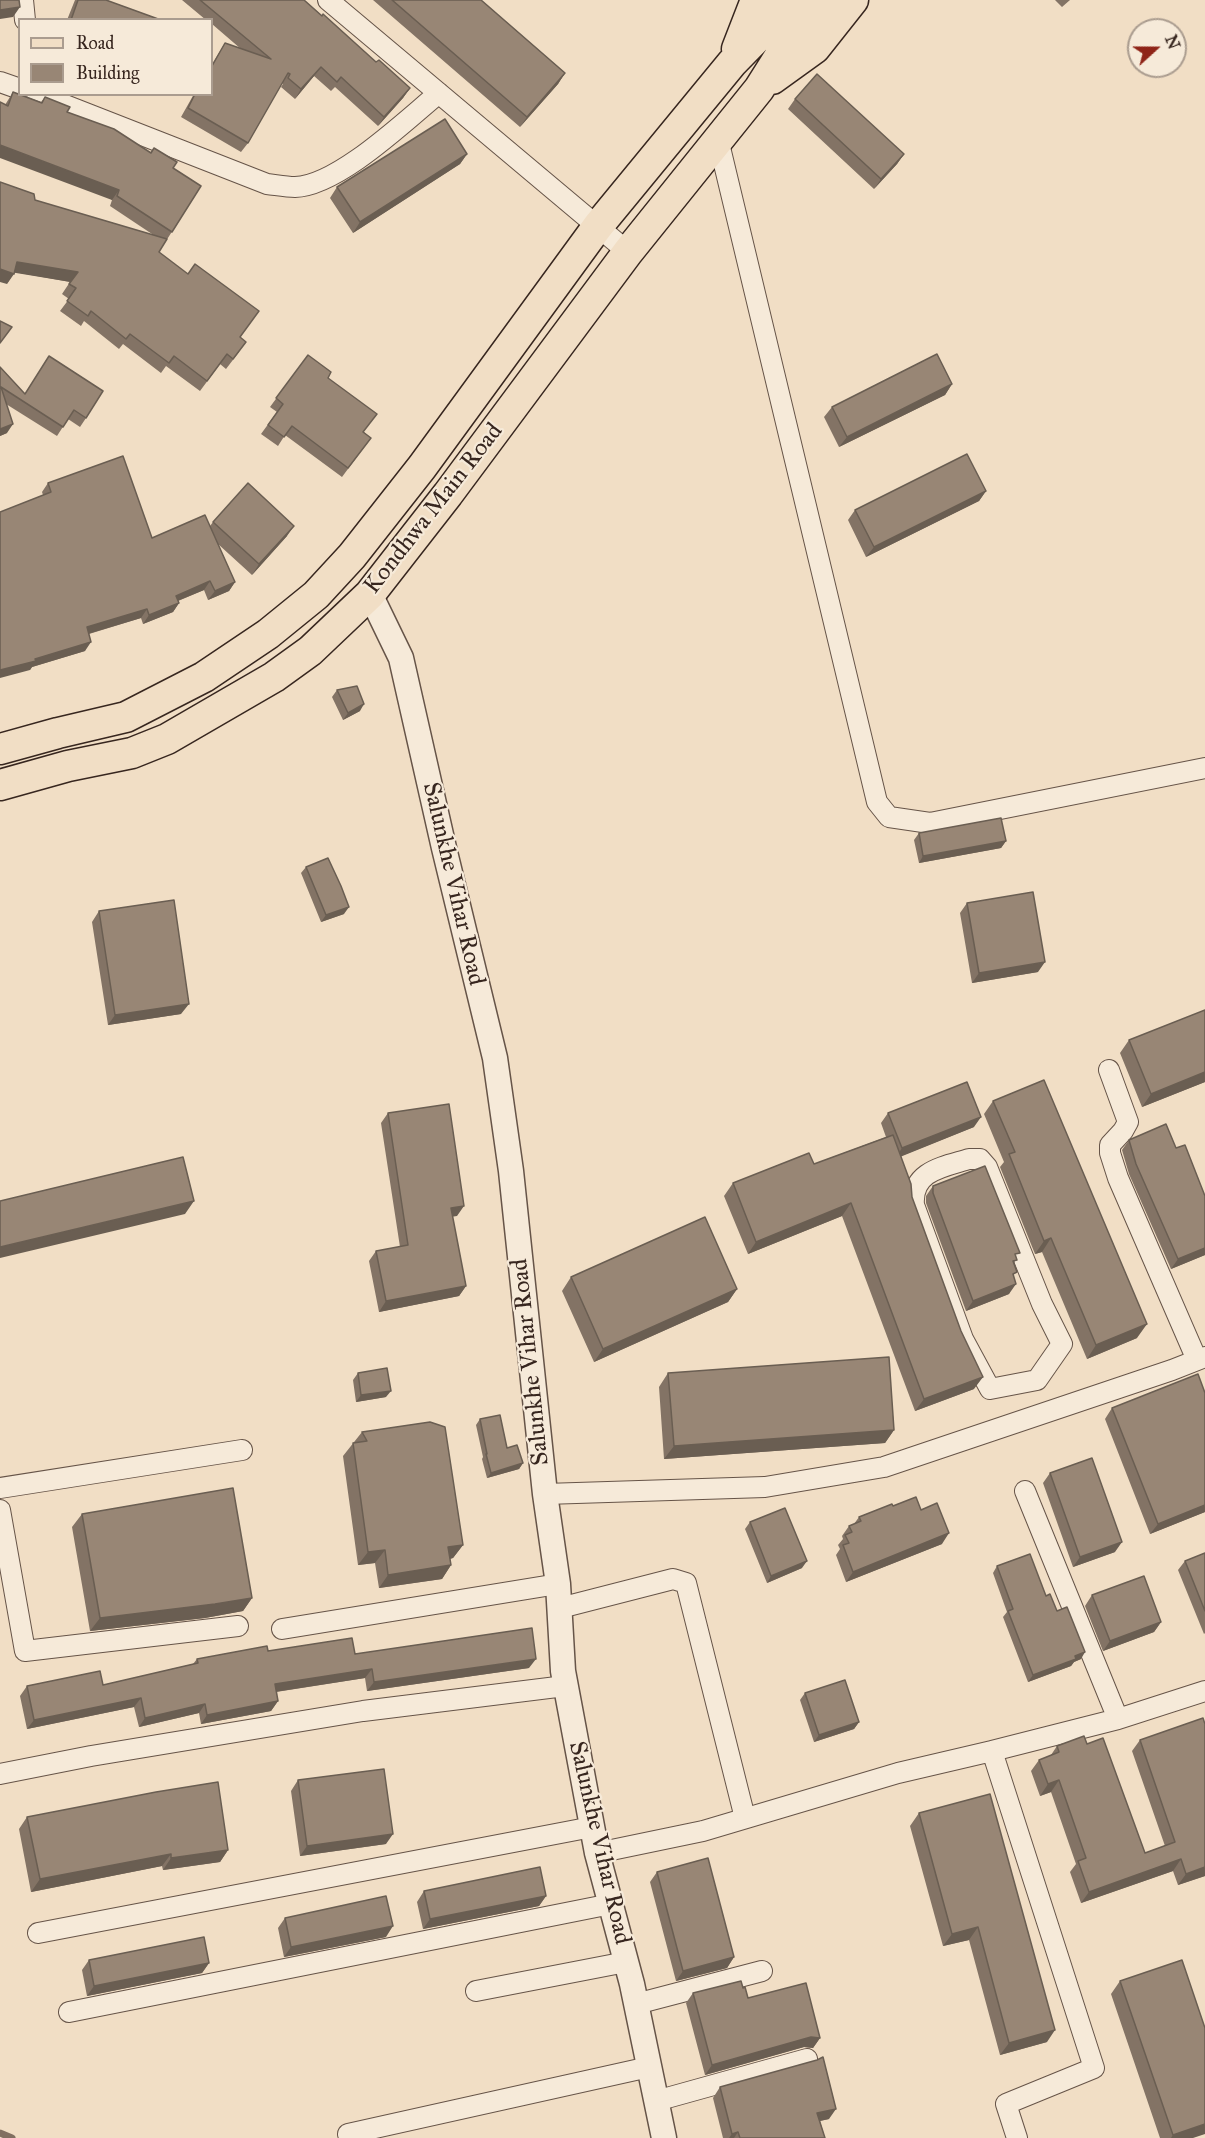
<!DOCTYPE html>
<style>
body{margin:0}
#map{position:relative;width:1205px;height:2138px;overflow:hidden;background:#f1dec5;font-family:"IM FELL Great Primer",serif}
canvas{display:block}
.legend{position:absolute;left:18px;top:18px;width:195px;height:78px;box-sizing:border-box;background:#f6ead9;border:2px solid #aa9c8f;margin:0;padding:8px 10px;list-style:none;font-size:18px;color:#37261f}
.legend li{display:flex;align-items:center;gap:12px;height:30px}
.legend b{width:30px;border:2px solid #aa9c8f}
.north{position:absolute;left:1127px;top:18px;width:60px;height:60px;box-sizing:border-box;background:#f6ead9;border:2px solid #aa9c8f;border-radius:50%;rotate:69deg;font-size:16px;font-weight:700;line-height:24px;text-align:center;color:#37261f}
.north::after{content:'';display:block;margin:auto;width:21px;height:27px;background:#8f2418;clip-path:polygon(50% 0,100% 100%,50% 72%,0 100%)}
</style>
<div id="map">
<canvas width="1205" height="2138"></canvas>
<ul class="legend">
<li><b style="height:8px;background:#f1dec5"></b>Road</li>
<li><b style="height:16px;background:#988675"></b>Building</li>
</ul>
<div class="north">N</div>
</div>
<script>
const ctx = document.querySelector('canvas').getContext('2d');
ctx.lineJoin = 'round';
function stroke(path, color, width, dash) {
  ctx.strokeStyle = color;
  ctx.lineWidth = width;
  ctx.lineCap = dash ? 'butt' : 'round';
  ctx.setLineDash(dash || []);
  ctx.stroke(path);
}
function paint(path, color) {
  ctx.fillStyle = color;
  ctx.fill(path, 'evenodd');
}
function label(font, color, halo, rows, align = 'center') {
  ctx.font = font + ' "IM FELL Great Primer",serif';
  ctx.lineWidth = 4.5;
  ctx.setLineDash([]);
  ctx.textBaseline = 'middle';
  ctx.strokeStyle = halo;
  ctx.fillStyle = color;
  for (const [text, x, y, turn = 0] of rows) {
    ctx.save();
    ctx.translate(x, y);
    ctx.rotate((+turn || 0) * Math.PI / 180);
    ctx.textAlign = isNaN(turn) ? turn : align;
    if (halo) ctx.strokeText(text, 0, 0);
    ctx.fillText(text, 0, 0);
    ctx.restore();
  }
}
stroke(new Path2D(`
 M0,2133L12,2138`), '#816f61', 7);
const minor = new Path2D(`
 M23,0L25,20
 M328,0L628,252
 M0,82L20,89
 M37,94L267,184C276,185 286,187 295,187C338,186 406,120 439,93
 M718,139L877,802L889,817L930,823L1205,768
 M1109,1070L1128,1122L1123,1131L1110,1145V1153L1118,1178L1197,1360
 M969,1159H980L987,1167L1042,1304L1062,1344L1037,1380L990,1389L963,1339L914,1205C911,1171 943,1167 969,1159Z
 M0,1488L242,1450
 M545,1494L765,1487L884,1467L1172,1370L1205,1357
 M0,1510L25,1651L238,1626
 M560,1608L673,1579L686,1583L745,1818
 M282,1629L558,1584
 M1118,1719L1205,1691
 M992,1751L1118,1719L1025,1491
 M0,1774L91,1756L363,1711L565,1686
 M597,1853L703,1831L898,1773L992,1751L1094,2068L1006,2104L1017,2138
 M38,1933L592,1827
 M476,1991L626,1962
 M636,2004L762,1971
 M69,2012L611,1904
 M656,2101L807,2059
 M348,2134L649,2067`);
const tertiary = new Path2D(`
 M370,594L401,658L444,848L495,1058L511,1171L545,1494L558,1584L563,1671L597,1853L632,1984L664,2138`);
const primary = new Path2D(`
 M737,49L756,0
 M772,79L815,48L853,0
 M0,749L58,733L126,717L204,677L268,634L316,595L352,556L422,467L598,226L732,63L776,18L789,0
 M0,785L68,766L132,753L167,739L274,677L310,651L370,594L448,494L628,252L759,89L795,32L820,0`);
stroke(minor, '#665448', 22);
stroke(tertiary, '#665448', 27);
stroke(primary, '#37261f', 33);
stroke(minor, '#f6ead9', 20);
stroke(tertiary, '#f6ead9', 24);
stroke(primary, '#f1dec5', 30);
paint(new Path2D(`
 M75,0H106L161,20H67Z
 M182,0H304L376,62L410,88L403,98L378,126L335,87L331,91L314,76L295,99L281,87L283,84L282,83L248,143L241,152L181,117L194,94H212V64L225,43L241,49L212,24V20H206Z
 M373,0H481L565,73L558,84L520,127Z
 M1055,0H1070L1062,7Z
 M13,92L41,102L45,97L67,112L150,153L154,148L173,168L201,186L159,252L240,337L239,352L226,369L220,364L200,391L166,366L161,373L123,344L119,349L84,321L81,326L60,311L69,299L62,294L70,282L14,272L7,284L35,200L155,236L110,206L112,200L5,105Z
 M795,99L904,154L897,164L874,189L788,109Z
 M467,154L460,164L353,233L330,198L337,187Z
 M308,355L328,378L364,432L371,438L342,477L285,435L278,446L261,434L277,412L270,407Z
 M49,356L86,418L80,427L68,419L57,436L6,404L7,433L0,436V367L25,394Z
 M952,384L945,395L839,447L824,417L832,407Z
 M48,483L152,538L210,526L213,522L287,536L252,575L218,544L235,582L229,591L208,600L204,590L178,601L179,603L173,612L143,624L141,618L89,634L85,651L32,667L30,670L43,495L42,492Z
 M986,491L979,501L866,557L848,520L855,510Z
 M337,690L360,711L343,720L332,697Z
 M919,833L1006,841L1001,848L919,863L914,840Z
 M306,867L344,914L321,922L301,873Z
 M967,903L1038,972L972,983L960,913Z
 M99,911L181,1014L108,1025L92,922Z
 M1205,1010V1082L1142,1107L1120,1053L1129,1040Z
 M993,1101L1137,1338L1087,1359L1042,1252L1035,1254L1000,1167L1004,1162L984,1114Z
 M388,1113L457,1216H452L466,1286L459,1296L379,1312L369,1261L376,1251L400,1247L381,1123Z
 M888,1113L974,1127L901,1156L912,1197L974,1389L915,1411L842,1216L748,1254L724,1196L733,1183L814,1164L886,1137L881,1123Z
 M1129,1140L1205,1255L1171,1269L1129,1174L1122,1150Z
 M933,1186L1016,1257L1014,1264V1277L1009,1294L966,1311L926,1203V1196Z
 M571,1277L737,1289L728,1302L594,1362L562,1291Z
 M358,1373L386,1397L356,1402L353,1380Z
 M668,1373L894,1430L885,1443L664,1459L659,1387Z
 M1112,1408L1205,1512L1150,1534L1105,1419Z
 M480,1419L523,1463L519,1469L487,1478L482,1459L483,1457L476,1425Z
 M362,1432L463,1545L453,1558L450,1559L451,1565L442,1579L379,1588L375,1563L358,1565L343,1456Z
 M1050,1473L1115,1552L1073,1567L1043,1483Z
 M893,1506L921,1510L942,1544L846,1582L836,1555L840,1549L838,1545L843,1539L842,1536L849,1526L854,1524L859,1517Z
 M82,1514L252,1598L243,1611L205,1618L90,1631L72,1527Z
 M750,1522L802,1568L767,1583L745,1529Z
 M1205,1553V1633L1204,1634L1178,1570L1185,1561Z
 M997,1566L1046,1596L1057,1611L1081,1659L1074,1662L1071,1666L1028,1682L1003,1617L1007,1612L993,1573Z
 M1092,1595L1161,1622L1154,1632L1103,1651L1085,1606Z
 M268,1651L355,1654L529,1668L367,1691L365,1678L276,1692L278,1701L271,1711L201,1724L199,1713L139,1727L134,1707L27,1729L20,1696L27,1686L103,1685L193,1664L197,1659Z
 M805,1693L859,1722L854,1729L814,1742L800,1700Z
 M1140,1740L1205,1876L1178,1885L1173,1871L1081,1903L1070,1872L1076,1864L1051,1792L1040,1796L1031,1771L1039,1760L1051,1755L1057,1746L1087,1744L1145,1853L1165,1846L1132,1751Z
 M298,1780L386,1844L300,1856L291,1791Z
 M919,1813L1047,2042L1000,2055L969,1940L943,1946L910,1826Z
 M27,1817L228,1850L220,1862L163,1870L162,1866L31,1892L19,1829Z
 M657,1872L734,1957L727,1968L676,1981L650,1882Z
 M424,1891L546,1896L539,1906L423,1929L417,1902Z
 M285,1918L386,1937L284,1957L278,1928Z
 M89,1960L209,1963L202,1973L87,1996L82,1970Z
 M1120,1981L1193,2138H1160L1111,1994Z
 M743,1988L748,1998L820,2038L813,2048L804,2047L705,2075L686,2003L693,1993Z
 M720,2087L829,2119L820,2121L825,2138H723L713,2098Z`), '#837365');
paint(new Path2D(`
 M20,7L13,17L0,19V10Z
 M321,67L314,76L295,99L301,89Z
 M565,73L558,84L520,127L527,117Z
 M410,88L403,98L378,126L384,117Z
 M0,145L119,190L112,200L0,158Z
 M467,154L460,164L353,233L360,222Z
 M904,154L897,164L874,189L881,179Z
 M17,262L78,272L71,282L10,272Z
 M0,269L14,274L7,284L0,282Z
 M952,384L945,395L839,447L847,437Z
 M13,424L7,433L0,436V429Z
 M986,491L979,501L866,557L874,547Z
 M294,526L287,536L252,575L259,564Z
 M210,581L204,590L170,604L176,596Z
 M235,582L229,591L208,600L215,591Z
 M179,603L173,612L143,624L149,615Z
 M147,609L141,618L81,636L87,627Z
 M91,642L85,651L32,667L30,670L0,678V670Z
 M364,704L360,711L343,720L348,713Z
 M1006,841L1001,848L919,863L923,856Z
 M349,907L344,914L321,922L326,915Z
 M1045,962L1038,972L972,983L979,973Z
 M189,1004L181,1014L108,1025L115,1015Z
 M1205,1072V1082L1142,1107L1151,1094Z
 M981,1117L974,1127L895,1159L902,1148Z
 M194,1201L185,1214L0,1258V1247Z
 M851,1203L842,1216L748,1254L756,1242Z
 M464,1206L457,1216L444,1218L451,1208Z
 M1051,1238L1042,1252L1035,1254L1044,1241Z
 M1205,1248V1255L1171,1269L1178,1259Z
 M1016,1284L1009,1294L966,1311L973,1301Z
 M466,1286L459,1296L379,1312L386,1301Z
 M737,1289L728,1302L594,1362L603,1349Z
 M1147,1324L1137,1338L1087,1359L1096,1345Z
 M983,1377L974,1389L915,1411L924,1399Z
 M391,1391L386,1397L356,1402L361,1395Z
 M894,1430L885,1443L664,1459L674,1446Z
 M523,1463L519,1469L487,1478L491,1473Z
 M1205,1505V1512L1150,1534L1158,1524Z
 M949,1533L942,1544L846,1582L853,1572Z
 M1122,1542L1115,1552L1073,1567L1080,1557Z
 M463,1545L453,1558L439,1561L448,1547Z
 M385,1550L375,1563L358,1565L368,1552Z
 M807,1561L802,1568L767,1583L771,1576Z
 M451,1565L442,1579L379,1588L388,1575Z
 M252,1598L243,1611L205,1618L90,1631L100,1618Z
 M1161,1622L1154,1632L1103,1651L1110,1641Z
 M1085,1652L1081,1659L1074,1662L1071,1666L1028,1682L1033,1675Z
 M536,1659L529,1668L367,1691L374,1682Z
 M372,1669L365,1678L268,1693L275,1684Z
 M141,1698L134,1707L27,1729L34,1720Z
 M278,1701L271,1711L201,1724L207,1715Z
 M205,1704L199,1713L139,1727L145,1718Z
 M859,1722L854,1729L814,1742L819,1735Z
 M1059,1780L1051,1792L1040,1796L1048,1784Z
 M393,1834L386,1844L300,1856L307,1846Z
 M228,1850L220,1862L163,1870L171,1858Z
 M171,1854L162,1866L31,1892L40,1879Z
 M1181,1859L1173,1871L1081,1903L1089,1892Z
 M1205,1867V1876L1178,1885L1186,1874Z
 M546,1896L539,1906L423,1929L430,1919Z
 M393,1926L386,1937L284,1957L291,1947Z
 M978,1927L969,1940L943,1946L952,1934Z
 M734,1957L727,1968L676,1981L683,1971Z
 M209,1963L202,1973L87,1996L94,1986Z
 M1055,2030L1047,2042L1000,2055L1009,2043Z
 M811,2037L820,2038L813,2048L804,2047L705,2075L712,2065Z
 M836,2109L829,2119L810,2123L817,2113Z
 M1205,2124V2134L1193,2138H1171L1173,2135Z
 M738,2132L734,2138H729L732,2134Z`), '#6a5e52');
const building = new Path2D(`
 M0,0H19L20,7L0,10Z
 M78,0H106L161,20H71Z
 M200,0H304L322,16L323,14L376,62L379,60L410,88L384,117L341,77L337,82L321,67L301,89L288,78L290,74L288,73L248,143L188,108L195,94H212V66L225,43L271,59Z
 M392,0H481L565,73L527,117Z
 M817,74L904,154L881,179L795,99Z
 M13,92L42,103L45,97L70,107L67,112L114,129L151,153L154,148L177,162L173,168L201,186L172,232L117,196L119,190L0,145V102L8,106Z
 M445,119L467,154L360,222L337,187Z
 M0,182L34,194L35,200L167,239L159,252L188,274L195,264L259,311L240,337L246,342L233,359L227,354L207,381L174,356L169,363L130,334L126,339L91,311L88,316L67,301L76,288L69,284L78,272L17,262L14,274L0,269Z
 M0,321L12,327L0,343Z
 M937,354L952,384L847,437L832,407Z
 M308,355L331,372L328,378L377,414L363,432L371,438L348,468L292,426L284,437L268,425L283,404L276,398Z
 M49,356L103,391L86,418L74,410L63,427L1,387L13,424L0,429V367L25,394Z
 M967,454L986,491L874,547L855,510Z
 M123,456L152,538L205,515L235,582L215,591L210,581L176,596L179,603L149,615L147,609L87,627L91,642L35,659L36,661L0,670V512L51,492L48,483Z
 M248,483L294,526L259,564L213,522Z
 M357,686L364,704L348,713L337,690Z
 M1001,818L1006,841L923,856L919,833Z
 M328,858L341,886L349,907L326,915L306,867Z
 M1033,892L1045,962L979,973L967,903Z
 M174,900L189,1004L115,1015L99,911Z
 M1205,1010V1072L1151,1094L1129,1040Z
 M1044,1080L1147,1324L1096,1345L1051,1238L1044,1241L1009,1154L1015,1152L993,1101Z
 M967,1082L981,1117L902,1148L888,1113Z
 M449,1104L464,1206L451,1208L466,1286L386,1301L376,1251L408,1245L388,1113Z
 M1166,1124L1176,1148L1185,1145L1205,1196V1248L1178,1259L1136,1164L1129,1140Z
 M893,1135L911,1184L912,1197L961,1331L983,1377L924,1399L851,1203L756,1242L733,1183L809,1153L814,1164Z
 M183,1157L194,1201L0,1247V1201Z
 M985,1166L1020,1253L1015,1254L1017,1260L1013,1261L1017,1272L1013,1274L1016,1284L973,1301L933,1193V1186Z
 M705,1217L737,1289L603,1349L571,1277Z
 M889,1357L894,1430L674,1446L668,1373Z
 M387,1368L391,1391L361,1395L358,1373Z
 M1198,1374L1205,1393V1505L1158,1524L1112,1408Z
 M500,1415L507,1448L517,1445L523,1463L491,1473L486,1454H487L480,1419Z
 M430,1422L445,1427L463,1545L448,1547L451,1565L388,1575L385,1550L368,1552L353,1443L367,1441L362,1432Z
 M1092,1458L1122,1542L1080,1557L1050,1473Z
 M233,1488L252,1598L215,1604L100,1618L82,1514Z
 M916,1497L921,1510L937,1503L949,1533L853,1572L843,1545L849,1543L845,1535L852,1532L849,1526L861,1521L859,1517L892,1504L893,1506Z
 M785,1508L807,1561L771,1576L750,1522Z
 M1205,1553V1611L1185,1561Z
 M1030,1554L1046,1596L1050,1594L1057,1611L1067,1607L1085,1652L1075,1656L1076,1659L1033,1675L1008,1611L1013,1609L997,1566Z
 M1144,1576L1161,1622L1110,1641L1092,1595Z
 M532,1628L536,1659L374,1682L372,1669L275,1684L278,1701L207,1715L205,1704L145,1718L141,1698L34,1720L27,1686L100,1671L103,1685L198,1663L197,1659L267,1646L268,1651L352,1638L355,1654Z
 M845,1680L859,1722L819,1735L805,1693Z
 M1203,1718L1205,1724V1867L1186,1874L1181,1859L1089,1892L1078,1861L1086,1858L1059,1780L1048,1784L1039,1760L1059,1752L1057,1746L1084,1736L1087,1744L1103,1738L1145,1853L1175,1842L1140,1740Z
 M384,1769L393,1834L307,1846L298,1780Z
 M218,1782L228,1850L171,1858V1854L40,1879L27,1817L156,1792Z
 M990,1794L1055,2030L1009,2043L978,1927L952,1934L919,1813Z
 M708,1858L734,1957L683,1971L657,1872Z
 M540,1867L546,1896L430,1919L424,1891Z
 M386,1896L393,1926L291,1947L285,1918Z
 M204,1937L209,1963L94,1986L89,1960Z
 M1182,1960L1205,2028V2124L1173,2135L1120,1981Z
 M741,1981L743,1988L745,1987L748,1998L806,1983L820,2038L811,2037L712,2065L693,1993Z
 M823,2057L836,2109L817,2113L825,2138H740L738,2132L732,2134L720,2087L817,2060Z`);
paint(building, '#988675');
stroke(building, '#6a5e52', 1.5);
label('24px', '#37261f', '#f6ead9', [
 ["Kondhwa Main Road",434,509,-52],
 ["Salunkhe Vihar Road",453,884,77],
 ["Salunkhe Vihar Road",531,1362,-96],
 ["Salunkhe Vihar Road",599,1843,77]
]);
</script>
